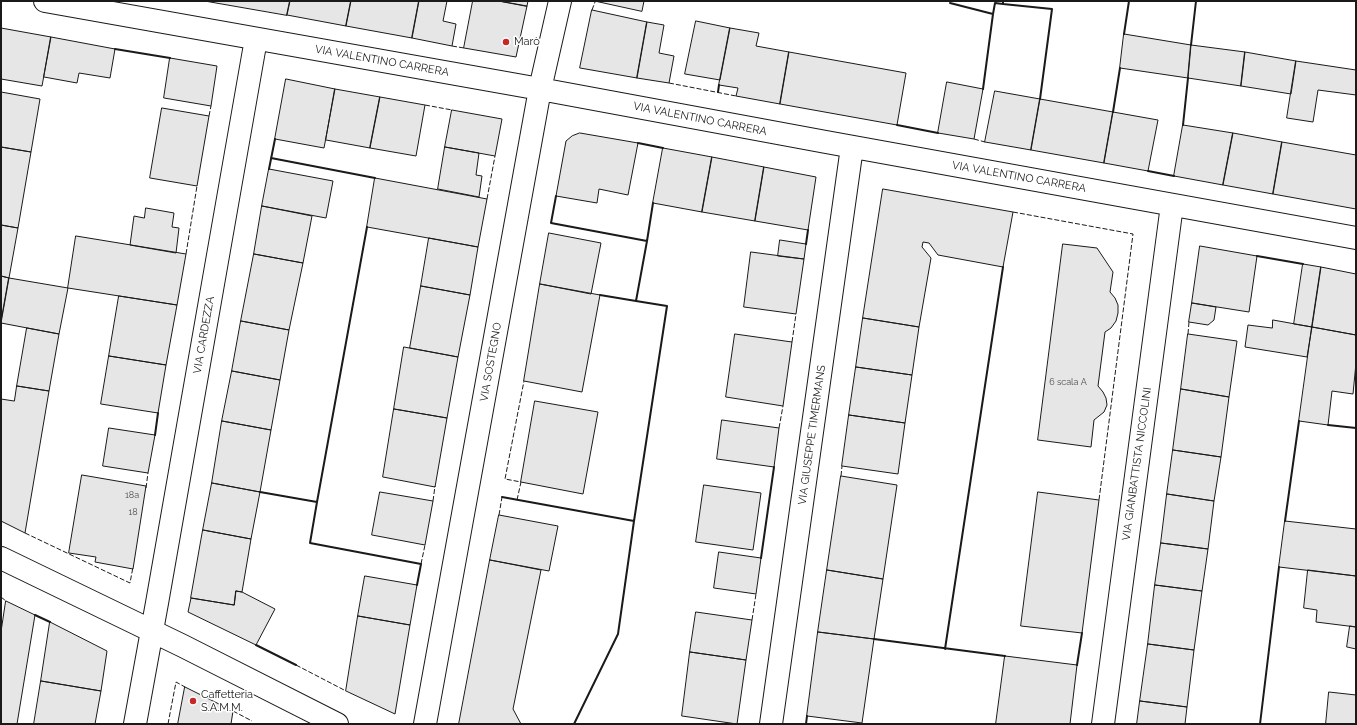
<!DOCTYPE html>
<meta charset="utf-8">
<style>
body{margin:0}
#map{position:relative;width:1357px;height:725px;overflow:hidden;background:#fff;font-family:Raleway,sans-serif}
canvas{display:block}
.frame{position:absolute;inset:0;border:2px solid #1a1a1a;pointer-events:none}
</style>
<div id="map">
<canvas width="1357" height="725"></canvas>
<div class="frame"></div>
</div>
<script>
const ctx = document.querySelector('canvas').getContext('2d');
ctx.lineJoin = 'round';
function paint(path, color) {
  ctx.fillStyle = color;
  ctx.fill(path, 'evenodd');
}
function stroke(path, color, width, dash) {
  ctx.strokeStyle = color;
  ctx.lineWidth = width;
  ctx.lineCap = dash ? 'butt' : 'round';
  ctx.setLineDash(dash || []);
  ctx.stroke(path);
}
function label(font, color, halo, rows, align = 'center') {
  ctx.font = font + ' Raleway,sans-serif';
  ctx.lineWidth = 3;
  ctx.setLineDash([]);
  ctx.textBaseline = 'middle';
  ctx.strokeStyle = halo;
  ctx.fillStyle = color;
  for (const [text, x, y, turn = 0] of rows) {
    ctx.save();
    ctx.translate(x, y);
    ctx.rotate((+turn || 0) * Math.PI / 180);
    ctx.textAlign = isNaN(turn) ? turn : align;
    if (halo) ctx.strokeText(text, 0, 0);
    ctx.fillText(text, 0, 0);
    ctx.restore();
  }
}
const building = new Path2D(`
 M205,1H290L287,15Z
 M290,1H351L346,26L287,15Z
 M351,1H419L412,38L346,26Z
 M419,1H447L443,21L456,24L452,46L412,38Z
 M473,1H499L527,6L516,57L464,48Z
 M499,1H528L527,6Z
 M595,1H644L642,11Z
 M592,10L647,22L637,78L580,68Z
 M696,21L730,28L720,80L685,74Z
 M647,22L664,25L659,53L674,56L669,83L637,78Z
 M1,28L51,37L42,86L1,79Z
 M730,28L759,33L756,46L789,52L780,104L736,96L738,88L719,85Z
 M1124,34L1191,45L1188,78L1120,68Z
 M51,37L115,49L110,78L79,73L77,83L44,77Z
 M1191,45L1245,52L1241,86L1188,78Z
 M789,52L906,73L897,125L780,104Z
 M1245,52L1296,61L1291,94L1241,86Z
 M170,58L217,66L211,106L164,98Z
 M1296,61L1356,70V95L1318,90L1313,122L1287,118Z
 M286,79L335,89L324,148L275,139Z
 M947,82L983,89L974,139L938,133Z
 M335,89L380,97L370,148L326,140Z
 M995,91L1040,99L1031,150L985,142Z
 M1,92L40,99L31,152L1,147Z
 M380,97L425,105L416,156L370,148Z
 M1040,99L1113,112L1104,163L1031,150Z
 M162,108L209,116L197,186L150,178Z
 M452,110L502,119L495,156L445,147Z
 M1113,112L1158,120L1148,171L1104,163Z
 M1183,125L1233,133L1223,185L1174,176Z
 M580,133L638,143L628,195L599,189L597,203L556,196L566,141L572,136Z
 M1233,133L1282,142L1273,194L1223,185Z
 M1282,142L1356,155V209L1273,194Z
 M1,147L31,152L18,228L1,225Z
 M445,147L479,153L476,175L482,176L479,197L438,189Z
 M663,148L712,157L702,212L653,203Z
 M712,157L764,167L755,221L702,212Z
 M764,167L816,177L808,230L755,221Z
 M269,169L333,181L326,218L262,206Z
 M375,178L487,199L478,247L367,227Z
 M883,189L1013,212L1003,267L938,255L929,243L923,242L922,247L931,258L919,327L863,318Z
 M262,206L312,216L303,263L254,254Z
 M146,208L174,213L172,227L179,228L176,253L130,245L134,216L144,218Z
 M1,225L18,228L9,278L1,276Z
 M549,233L601,243L591,294L540,284Z
 M76,236L186,254L177,305L68,288Z
 M429,238L478,247L470,295L421,286Z
 M780,240L806,244L804,259L778,256Z
 M1063,244L1097,248L1113,272L1110,292L1115,298L1118,305V313L1116,321L1111,328L1105,332L1098,386L1103,392L1106,398L1107,405L1104,412L1094,420L1091,447L1038,440Z
 M1200,246L1257,256L1249,312L1192,303Z
 M751,252L804,259L796,314L744,307Z
 M254,254L303,263L289,330L241,321Z
 M1303,264L1321,267L1312,327L1294,324Z
 M1321,267L1356,274V335L1312,327Z
 M1,276L9,278L1,323Z
 M9,278L68,288L59,334L1,323Z
 M540,284L600,295L582,392L524,381Z
 M421,286L470,295L458,357L410,348Z
 M119,296L177,305L166,365L109,356Z
 M1192,303L1216,307L1214,320L1208,325L1189,322Z
 M863,318L919,327L912,375L856,367Z
 M1273,320L1312,327L1307,357L1245,347L1248,325L1272,328Z
 M241,321L289,330L280,380L232,371Z
 M1312,327L1356,335V363L1353,394L1332,391L1328,425L1299,421Z
 M27,328L59,334L49,391L17,386Z
 M735,334L792,342L783,406L726,397Z
 M1188,334L1237,341L1229,397L1181,389Z
 M404,347L458,357L447,418L394,409Z
 M109,356L166,365L158,413L101,404Z
 M856,367L912,375L905,423L849,415Z
 M232,371L280,380L271,430L222,421Z
 M17,386L49,391L25,533L1,521V399L14,401Z
 M1181,389L1229,397L1221,457L1173,450Z
 M535,401L598,412L583,494L521,482Z
 M394,409L447,418L435,487L383,477Z
 M849,415L905,423L898,474L842,466Z
 M722,420L779,428L774,467L717,459Z
 M222,421L271,430L260,492L212,483Z
 M109,428L155,435L148,473L103,466Z
 M1173,450L1221,457L1214,501L1167,494Z
 M82,475L146,486L133,569L95,562L96,557L69,553Z
 M841,476L897,485L883,579L827,570Z
 M212,483L260,492L251,539L203,530Z
 M704,485L761,493L753,550L696,542Z
 M380,492L433,501L425,545L372,535Z
 M1038,492L1099,500L1082,633L1021,626Z
 M1167,494L1214,501L1208,549L1161,543Z
 M499,515L558,526L549,571L490,560Z
 M1285,521L1356,529V576L1279,567Z
 M203,530L251,539L242,592L236,591L234,605L191,598Z
 M1161,543L1208,549L1202,591L1155,585Z
 M719,552L761,558L756,594L714,588Z
 M490,560L541,570L513,709L521,724H459Z
 M827,570L883,579L874,639L818,632Z
 M1308,570L1356,576V627L1316,622L1317,610L1304,608Z
 M365,576L417,585L410,625L358,616Z
 M1155,585L1202,591L1194,650L1148,644Z
 M236,591L242,592L275,609L256,645L188,612L191,598L234,605Z
 M6,601L35,615L17,724H1V632Z
 M696,612L752,620L746,660L690,652Z
 M358,616L410,625L395,714L346,691Z
 M50,622L107,651L101,691L41,681Z
 M1350,626L1356,627V649L1347,647Z
 M818,632L874,639L862,723L807,716Z
 M1148,644L1194,650L1187,707L1140,701Z
 M690,652L746,660L737,724L682,716Z
 M1005,656L1077,665L1070,724H996Z
 M41,681L101,691L95,724H34Z
 M185,687L233,711L231,724H178Z
 M1329,692L1356,695V724H1326Z
 M1140,701L1187,707L1185,724H1137Z`);
paint(building, '#e6e6e6');
stroke(building, '#1a1a1a', 1);
const minor = new Path2D(`
 M45,1L540,89L826,142L1356,238
 M1,558L183,646L337,724
 M135,724L157,603L256,39
 M425,724L540,89L560,1
 M771,724L852,147
 M1103,724L1172,205`);
stroke(minor, '#1a1a1a', 24);
stroke(minor, '#fff', 22);
stroke(new Path2D(`
 M592,10L595,2
 M452,46L464,48
 M669,83L736,96
 M425,105L452,110
 M209,116L211,106
 M974,139L985,142
 M487,199L495,156
 M1013,212L1133,234L1099,500
 M186,254L197,186
 M1188,334L1189,322
 M792,342L796,314
 M779,428L783,406
 M841,476L842,466
 M146,488L148,473
 M517,500L521,482L505,479L524,381
 M433,501L435,486
 M499,515L502,497
 M25,533L130,583L133,567
 M421,564L425,545
 M1,597L6,601
 M752,620L756,594
 M296,665L346,691
 M233,711L252,721
 M168,724L176,682L185,687`), '#1a1a1a', 1, [5, 2]);
stroke(new Path2D(`
 M950,3L993,14L995,3L1003,4V1
 M1003,4L1052,9L1040,99
 M1124,34L1129,1
 M1191,45L1196,1
 M115,49L170,58
 M983,89L993,14
 M718,92L719,85
 M1113,112L1120,68
 M897,125L938,133
 M1183,125L1188,78
 M638,143L663,148
 M271,158L375,178
 M269,169L275,139
 M1148,171L1174,176
 M556,196L551,223L647,241L653,203
 M806,244L808,230
 M1257,256L1303,264
 M600,295L636,301L647,241
 M1328,425L1356,428
 M155,435L158,413
 M260,492L317,502L310,543L421,564L417,585
 M502,497L634,521
 M317,502L367,227
 M1285,521L1299,421
 M761,558L774,467
 M35,615L50,622
 M874,639L1005,656
 M256,645L296,665
 M945,649L1003,267
 M1077,665L1082,633
 M574,724L618,634L634,521L667,306L636,301
 M806,724L807,716
 M1260,724L1279,567`), '#1a1a1a', 2);
for (const [x, y, r, color] of [
 [506,42,4,"#c62828"],
 [193,701,4,"#c62828"]
]) {
  const dot = new Path2D();
  dot.arc(x, y, r, 0, 2 * Math.PI);
  ctx.fillStyle = color;
  ctx.fill(dot);
  stroke(dot, '#fff', 1.5);
}
label('9px', '#4d4d4d', null, [
 ["6 scala A",1068,382],
 ["18a",132,495],
 ["18",133,512]
]);
label('11px', '#1a1a1a', '#fff', [
 ["Marò",514,42],
 ["Caffetteria",201,695],
 ["S.A.M.M.",201,708]
], 'left');
label('11px', '#1a1a1a', '#fff', [
 ["VIA VALENTINO CARRERA",382,61,10],
 ["VIA VALENTINO CARRERA",700,119,11],
 ["VIA VALENTINO CARRERA",1019,177,10],
 ["VIA CARDEZZA",204,335,-80],
 ["VIA SOSTEGNO",491,362,-80],
 ["VIA GIUSEPPE TIMERMANS",812,435,-82],
 ["VIA GIANBATTISTA NICCOLINI",1137,464,-82]
]);
</script>
